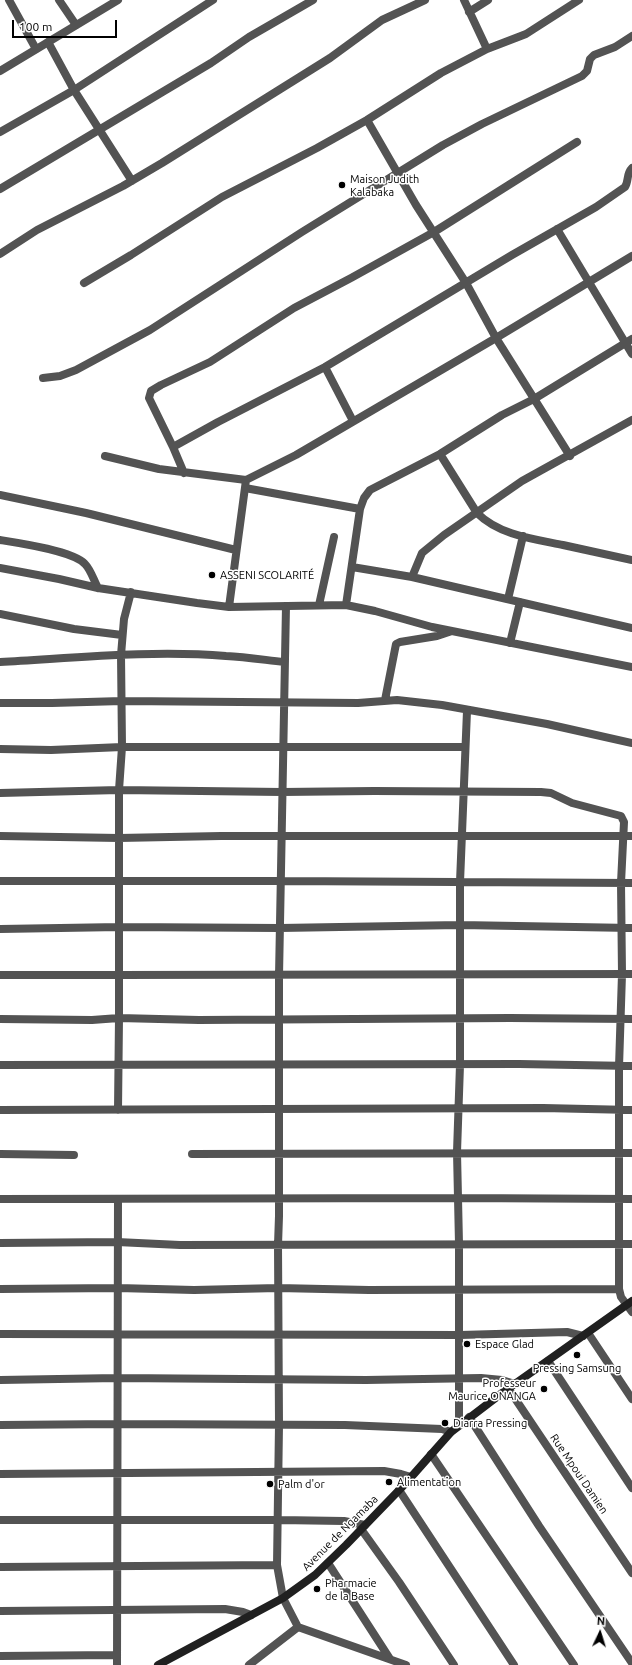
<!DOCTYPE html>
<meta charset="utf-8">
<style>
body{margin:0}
#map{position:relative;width:632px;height:1665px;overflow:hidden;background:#fff;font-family:Ubuntu,sans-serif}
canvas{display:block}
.north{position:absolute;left:580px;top:1613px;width:40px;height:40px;-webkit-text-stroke:3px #fff;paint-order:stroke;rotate:4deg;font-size:11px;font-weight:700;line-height:16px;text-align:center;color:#000}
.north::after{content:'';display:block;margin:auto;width:14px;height:18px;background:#000;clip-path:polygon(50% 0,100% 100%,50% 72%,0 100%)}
.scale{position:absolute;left:12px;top:20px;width:105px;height:18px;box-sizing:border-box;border:2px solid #000;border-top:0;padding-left:5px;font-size:12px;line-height:14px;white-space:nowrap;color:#000;-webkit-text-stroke:3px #fff;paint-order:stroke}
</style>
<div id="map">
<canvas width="632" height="1665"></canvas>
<div class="north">N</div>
<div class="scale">100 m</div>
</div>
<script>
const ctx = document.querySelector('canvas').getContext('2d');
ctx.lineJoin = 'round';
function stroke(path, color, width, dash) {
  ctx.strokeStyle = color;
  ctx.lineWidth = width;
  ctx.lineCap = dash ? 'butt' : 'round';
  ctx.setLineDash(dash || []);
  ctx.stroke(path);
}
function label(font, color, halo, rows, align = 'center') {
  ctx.font = font + ' Ubuntu,sans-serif';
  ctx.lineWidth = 3;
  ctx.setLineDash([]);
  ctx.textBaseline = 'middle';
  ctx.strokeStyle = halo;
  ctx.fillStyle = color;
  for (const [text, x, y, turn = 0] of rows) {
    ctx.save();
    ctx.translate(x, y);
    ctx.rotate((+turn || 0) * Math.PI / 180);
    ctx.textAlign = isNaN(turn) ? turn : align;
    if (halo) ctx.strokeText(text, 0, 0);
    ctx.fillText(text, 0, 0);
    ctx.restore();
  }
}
stroke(new Path2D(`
 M9,0L36,49
 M59,0L76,25
 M464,0L487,49
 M469,12L488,0
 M48,42L74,90L132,181
 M367,120L416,205L466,283L496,338L570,456
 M0,132L74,90L213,0
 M0,189L211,63L249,37L313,0
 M557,229L632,354
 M0,254L37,230L123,186L162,163L330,58L382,20L425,0
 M84,283L131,255L222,197L317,148L367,120L441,73L487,49L526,34L579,0
 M325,367L353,421
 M43,378L60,376L76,370L150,330L302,232L443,145L482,124L582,76L587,71L590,59L594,55L615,47L632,36
 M173,447L149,398L151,391L161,385L210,362L294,308L351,278L434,232L577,142
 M440,454L477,513C499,535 533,539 563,545C586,550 609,555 632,560
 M105,456L159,469L246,480
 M184,473L173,447L218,422L325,367L512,255L596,207L625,187C629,181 626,174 632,168
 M245,488L360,509
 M0,495L86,513L236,550
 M0,540C19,543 73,551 85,564C91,570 94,581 98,588
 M352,567L412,577L632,628
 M0,568L59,579L98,588L197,603L229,607L346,605L375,611L432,627L632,667
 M412,577L422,553L444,535L522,481L632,420
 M508,599L523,536
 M319,605L334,537
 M346,605L360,509L364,498L370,490L440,454L502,415L534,399L632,339
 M286,606L279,976V1216L278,1245L279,1425L277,1565L283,1598L298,1627L406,1665
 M229,607L246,480L296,455L496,338L632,256
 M0,614L74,629L122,635
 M510,643L520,602
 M0,662C75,658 151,650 226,656C246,657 265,660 284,662
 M385,700L396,644L400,642L437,636L452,631
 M0,703H52L122,701L358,703L397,700L442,705L547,724L632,743
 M0,749L51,750L122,747H464
 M0,793L119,790L282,792L374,791L541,792L551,793L572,803L621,816L624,822L621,883L622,974L619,1067V1289L621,1297L632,1312
 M0,836L119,838L221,836H632
 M0,881H281L632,883
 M0,929L120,927L280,928L460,925L632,928
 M0,975H119V790L122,747L121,655L124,619L131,592
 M0,1019L92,1020L119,1018V975L632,974
 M0,1065L519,1064L632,1066
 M0,1110L543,1108L632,1110
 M118,1110L119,1018L199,1020L510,1018L632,1019
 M0,1154L74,1155
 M192,1154L632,1153
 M0,1199L458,1198L632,1199
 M0,1243L117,1242L180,1245L632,1244
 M0,1289L118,1288L194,1290L278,1288L369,1290L619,1289
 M588,1333L632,1399
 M0,1334L460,1335L567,1332L583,1336
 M548,1361L632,1488
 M0,1380L117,1378L366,1380L481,1378L502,1380L515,1384
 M508,1388L632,1573
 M469,1417L539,1526L632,1663
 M0,1425L116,1424L345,1425L442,1429L451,1432
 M459,1425V1244L457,1152L460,1065V882L467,711
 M431,1454L574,1665
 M0,1474L384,1471L401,1474L411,1477
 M399,1490L514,1665
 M0,1520H279L344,1521L365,1525
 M361,1529L399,1582L454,1665
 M328,1563L390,1659
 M0,1567L277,1565
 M0,1611L225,1609L243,1612L251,1615
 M0,1656L116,1655
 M117,1665L118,1199
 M249,1665L298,1627`), '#535353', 8);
stroke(new Path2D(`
 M0,71L118,0`), '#535353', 8);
stroke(new Path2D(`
 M158,1665L283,1598L315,1575L346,1545L405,1484L451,1432L502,1393L632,1301`), '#202020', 8);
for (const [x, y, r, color] of [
 [342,185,4,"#000"],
 [212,575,4,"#000"],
 [467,1344,4,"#000"],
 [577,1355,4,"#000"],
 [544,1389,4,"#000"],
 [445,1423,4,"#000"],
 [389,1482,4,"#000"],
 [270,1484,4,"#000"],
 [317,1589,4,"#000"]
]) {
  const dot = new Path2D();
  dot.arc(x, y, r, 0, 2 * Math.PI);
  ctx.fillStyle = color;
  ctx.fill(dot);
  stroke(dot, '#fff', 1.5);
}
label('11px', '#000', '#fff', [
 ["Maison Judith",350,179],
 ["Kalabaka",350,192],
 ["ASSENI SCOLARITÉ",220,575],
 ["Espace Glad",475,1344],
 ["Pressing Samsung",577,1368,"center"],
 ["Professeur",536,1383,"right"],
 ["Maurice ONANGA",536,1396,"right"],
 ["Diarra Pressing",453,1423],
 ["Alimentation",397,1482],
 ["Palm d'or",278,1484],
 ["Pharmacie",325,1583],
 ["de la Base",325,1596]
], 'left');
label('11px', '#000', '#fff', [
 ["Rue Mpoui Damien",579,1474,56],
 ["Avenue de Ngamaba",340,1533,-45]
]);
</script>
